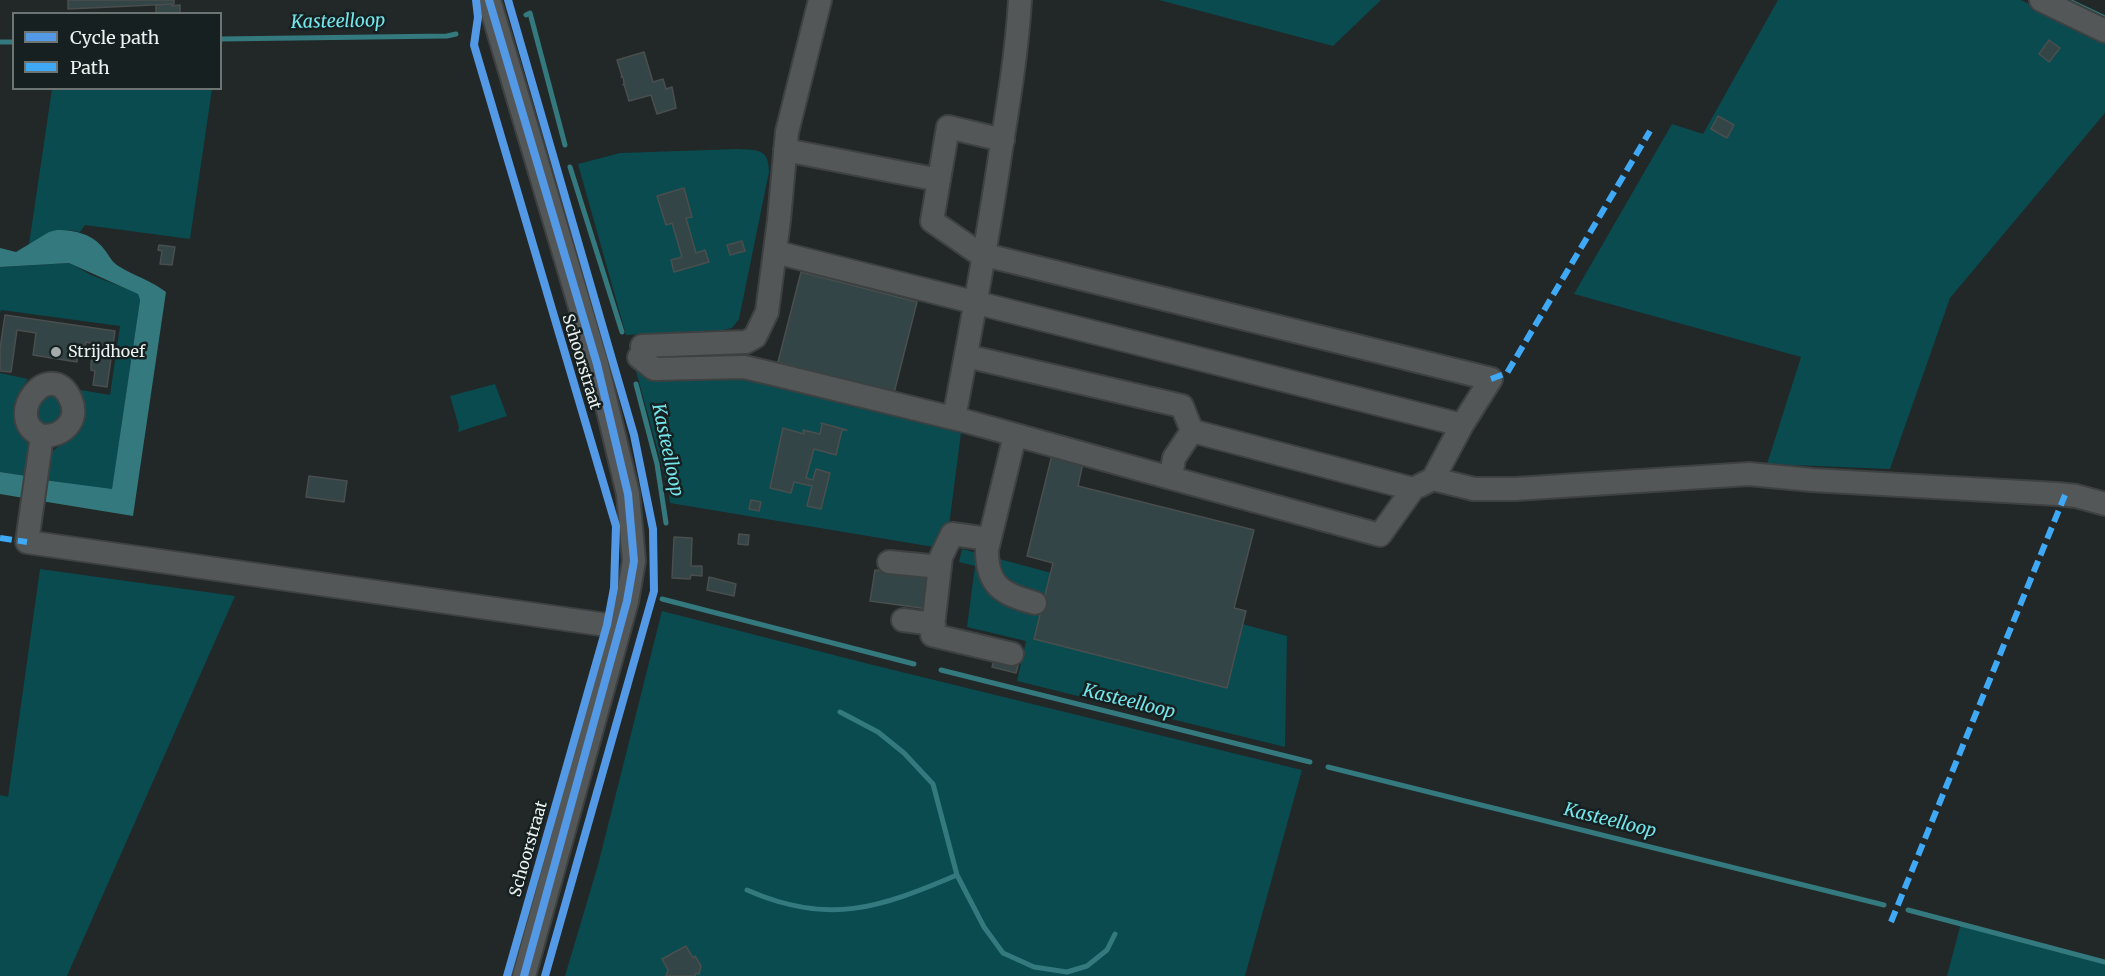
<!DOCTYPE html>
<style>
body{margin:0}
#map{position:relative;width:2105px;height:976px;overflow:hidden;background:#222728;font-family:Merriweather,serif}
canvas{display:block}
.legend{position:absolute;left:12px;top:12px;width:210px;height:78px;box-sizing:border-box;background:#172020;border:2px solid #6c7474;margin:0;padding:8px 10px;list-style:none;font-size:18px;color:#ecf2f2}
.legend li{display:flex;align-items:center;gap:12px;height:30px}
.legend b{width:30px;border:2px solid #6c7474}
</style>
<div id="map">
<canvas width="2105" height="976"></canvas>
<ul class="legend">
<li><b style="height:8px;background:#5399e6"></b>Cycle path</li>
<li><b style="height:8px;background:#3fa9f5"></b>Path</li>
</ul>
</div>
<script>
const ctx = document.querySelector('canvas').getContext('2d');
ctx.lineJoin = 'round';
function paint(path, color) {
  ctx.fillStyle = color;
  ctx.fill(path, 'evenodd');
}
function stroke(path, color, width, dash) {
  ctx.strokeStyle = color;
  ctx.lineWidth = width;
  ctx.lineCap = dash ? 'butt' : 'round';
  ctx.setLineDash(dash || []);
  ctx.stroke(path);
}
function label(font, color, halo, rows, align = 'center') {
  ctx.font = font + ' Merriweather,serif';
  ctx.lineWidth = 5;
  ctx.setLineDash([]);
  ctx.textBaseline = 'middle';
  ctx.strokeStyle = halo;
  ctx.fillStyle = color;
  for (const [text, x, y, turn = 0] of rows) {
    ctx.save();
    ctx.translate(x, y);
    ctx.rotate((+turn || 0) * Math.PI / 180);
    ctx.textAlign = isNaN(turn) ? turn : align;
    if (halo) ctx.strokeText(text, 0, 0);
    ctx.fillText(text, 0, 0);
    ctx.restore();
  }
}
paint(new Path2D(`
 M1159,0H1381L1333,46Z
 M1778,0H2021L2105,41V113L1950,298L1890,469L1767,464L1801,357L1574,294L1672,124L1703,134Z
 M52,89H212L190,239L85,225L80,232L68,230L29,244Z
 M737,149C757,150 769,148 769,172L739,319L732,328L723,330L626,335L578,164L620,153Z
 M70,263L91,275L138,293L140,300L112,490L44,480L50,453L67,440L81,418V390L110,395L120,326L1,310L0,313V267Z
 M636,371L715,372L961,433L946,549L670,503L668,488Z
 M0,373L28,379C19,392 9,408 16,424C19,432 27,440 32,448L27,476L0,472Z
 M495,384L507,416L458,432L459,427L450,396Z
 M44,393L57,396L64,407L61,421L43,428L30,407Z
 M962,549L1287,636L1285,747L1017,681L1026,641L967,627L975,566L959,562Z
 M40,569L235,596L67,976H0V795L8,797Z
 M662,611L869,664L1302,770L1245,976H565L598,865Z
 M1961,923L2105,962V976H1947Z`), '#094b4f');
paint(new Path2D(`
 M57,230C75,230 93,234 104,249C109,255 112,263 120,267C135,276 152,281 166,292L133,516L41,501L44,480L112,489L140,300L138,294L69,263L0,267V248L16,252L49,232Z
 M0,472L27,476L24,498L0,494Z`), '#33797d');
stroke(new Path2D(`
 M2067,0L2105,18
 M526,15L530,13L565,145
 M220,39L447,36L456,34
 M0,42H14
 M570,167L622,332
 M636,384L657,464L666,523
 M662,599L914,664
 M941,670L1310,762
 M840,712L878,732L904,753L933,784L957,875L984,927L1003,953L1034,967L1067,972L1087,966L1107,950L1115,934
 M1328,767L1884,905
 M747,890C829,926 879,908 957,875
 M1908,910L2105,962`), '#33797d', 5);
const building = new Path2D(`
 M68,0H174V4L68,9Z
 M172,4V6L180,5V14H156V5Z
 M2049,40L2060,48L2049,62L2039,54Z
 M644,52L653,82L663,79L666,89L672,87L676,108L657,114L651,95L629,101L624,84L623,85L624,83L623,77H621L622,76L617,60Z
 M1718,116L1734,125L1727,138L1711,129Z
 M684,188L692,217L686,218L696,253L705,250L709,262L674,272L671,260L682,257L672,223L666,225L657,196Z
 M742,241L745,251L730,255L727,245Z
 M159,245L175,247L172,265L160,264L162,251L158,250Z
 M801,272L917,302L894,393L778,362Z
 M5,315L115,331L107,387L93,385L95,371L91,370V363L94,344L86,342L85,347L79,346L77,362L33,355L36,333L17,330L11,372L0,371V349Z
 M821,423L847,430H842L836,455L814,449L806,478L813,480L816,469L830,473L821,509L807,506L812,486L794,482L791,493L770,488L783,428L804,434L803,430L820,434L822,425Z
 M1052,455L1083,463L1078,486L1254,530L1234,608L1246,611L1227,688L1034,639L1053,563L1027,556Z
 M309,476L347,481L344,502L306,497Z
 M751,500L761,502L759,511L749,509Z
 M739,534L749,535L748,545L738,544Z
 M674,537L692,538L691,566H702V576L691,575L690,579L672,578Z
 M875,570L932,578L928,609L870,601Z
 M709,577L736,584L734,596L707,590Z
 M995,656L1019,662L1016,673L992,667Z
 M686,946L693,958L695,956L701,966L699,974L696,973L695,976H666L668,970L662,959Z`);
paint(building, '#334546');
stroke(building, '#4a4e4e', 1.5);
const minor = new Path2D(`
 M489,0L597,364L628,494L634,561L627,601L615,645L524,976
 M2041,0L2105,31
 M785,150L939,180
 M775,252L1462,425
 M985,255L1491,379L1462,425L1433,479L1419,486
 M984,257L932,221L948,127L1003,140
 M642,346L746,342L755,337L767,312L779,220L787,132L820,0
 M966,356L1182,406L1192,431
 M639,357L654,369L744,367L774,374L969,422L1171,478L1380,535L1413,489L1192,431L1174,458L1171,478
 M954,418C971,329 988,239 1001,149C1009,100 1017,50 1020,0
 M1015,435L987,550C987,586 1002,594 1035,603
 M42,436C0,418 51,354 71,400C80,421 62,437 42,436L27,542L607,625L619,630
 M1433,479L1474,489H1515L1749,474L1812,480L2057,494L2076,496L2105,504
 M989,539L952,534L941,557L932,635L1012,654
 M889,562L940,567
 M903,620L934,624`);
stroke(minor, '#3d4141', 26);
stroke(minor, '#535758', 22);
stroke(new Path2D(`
 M1491,379L1507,373L1650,131
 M0,538L27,542
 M1891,922L2065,495`), '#3fa9f5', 6, [12, 6]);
stroke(new Path2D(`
 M476,0L478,17L474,45L616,526L614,588L607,625L507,976
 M489,0L597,364L628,494L634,561L627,601L615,645L524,976
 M508,0L634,435L653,529L654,591L545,976`), '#5399e6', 8);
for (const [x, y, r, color] of [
 [56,352,6,"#a5abab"]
]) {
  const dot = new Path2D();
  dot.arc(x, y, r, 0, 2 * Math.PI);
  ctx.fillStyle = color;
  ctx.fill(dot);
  stroke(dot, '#172020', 2);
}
label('16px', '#ecf2f2', '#172020', [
 ["Strijdhoef",68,352]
], 'left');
label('16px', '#ecf2f2', '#172020', [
 ["Schoorstraat",581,362,73],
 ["Schoorstraat",529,849,-74]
]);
label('italic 18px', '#74e6ec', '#172020', [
 ["Kasteelloop",338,22,-1],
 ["Kasteelloop",667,450,78],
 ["Kasteelloop",1129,702,14],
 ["Kasteelloop",1610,821,14]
]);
</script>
